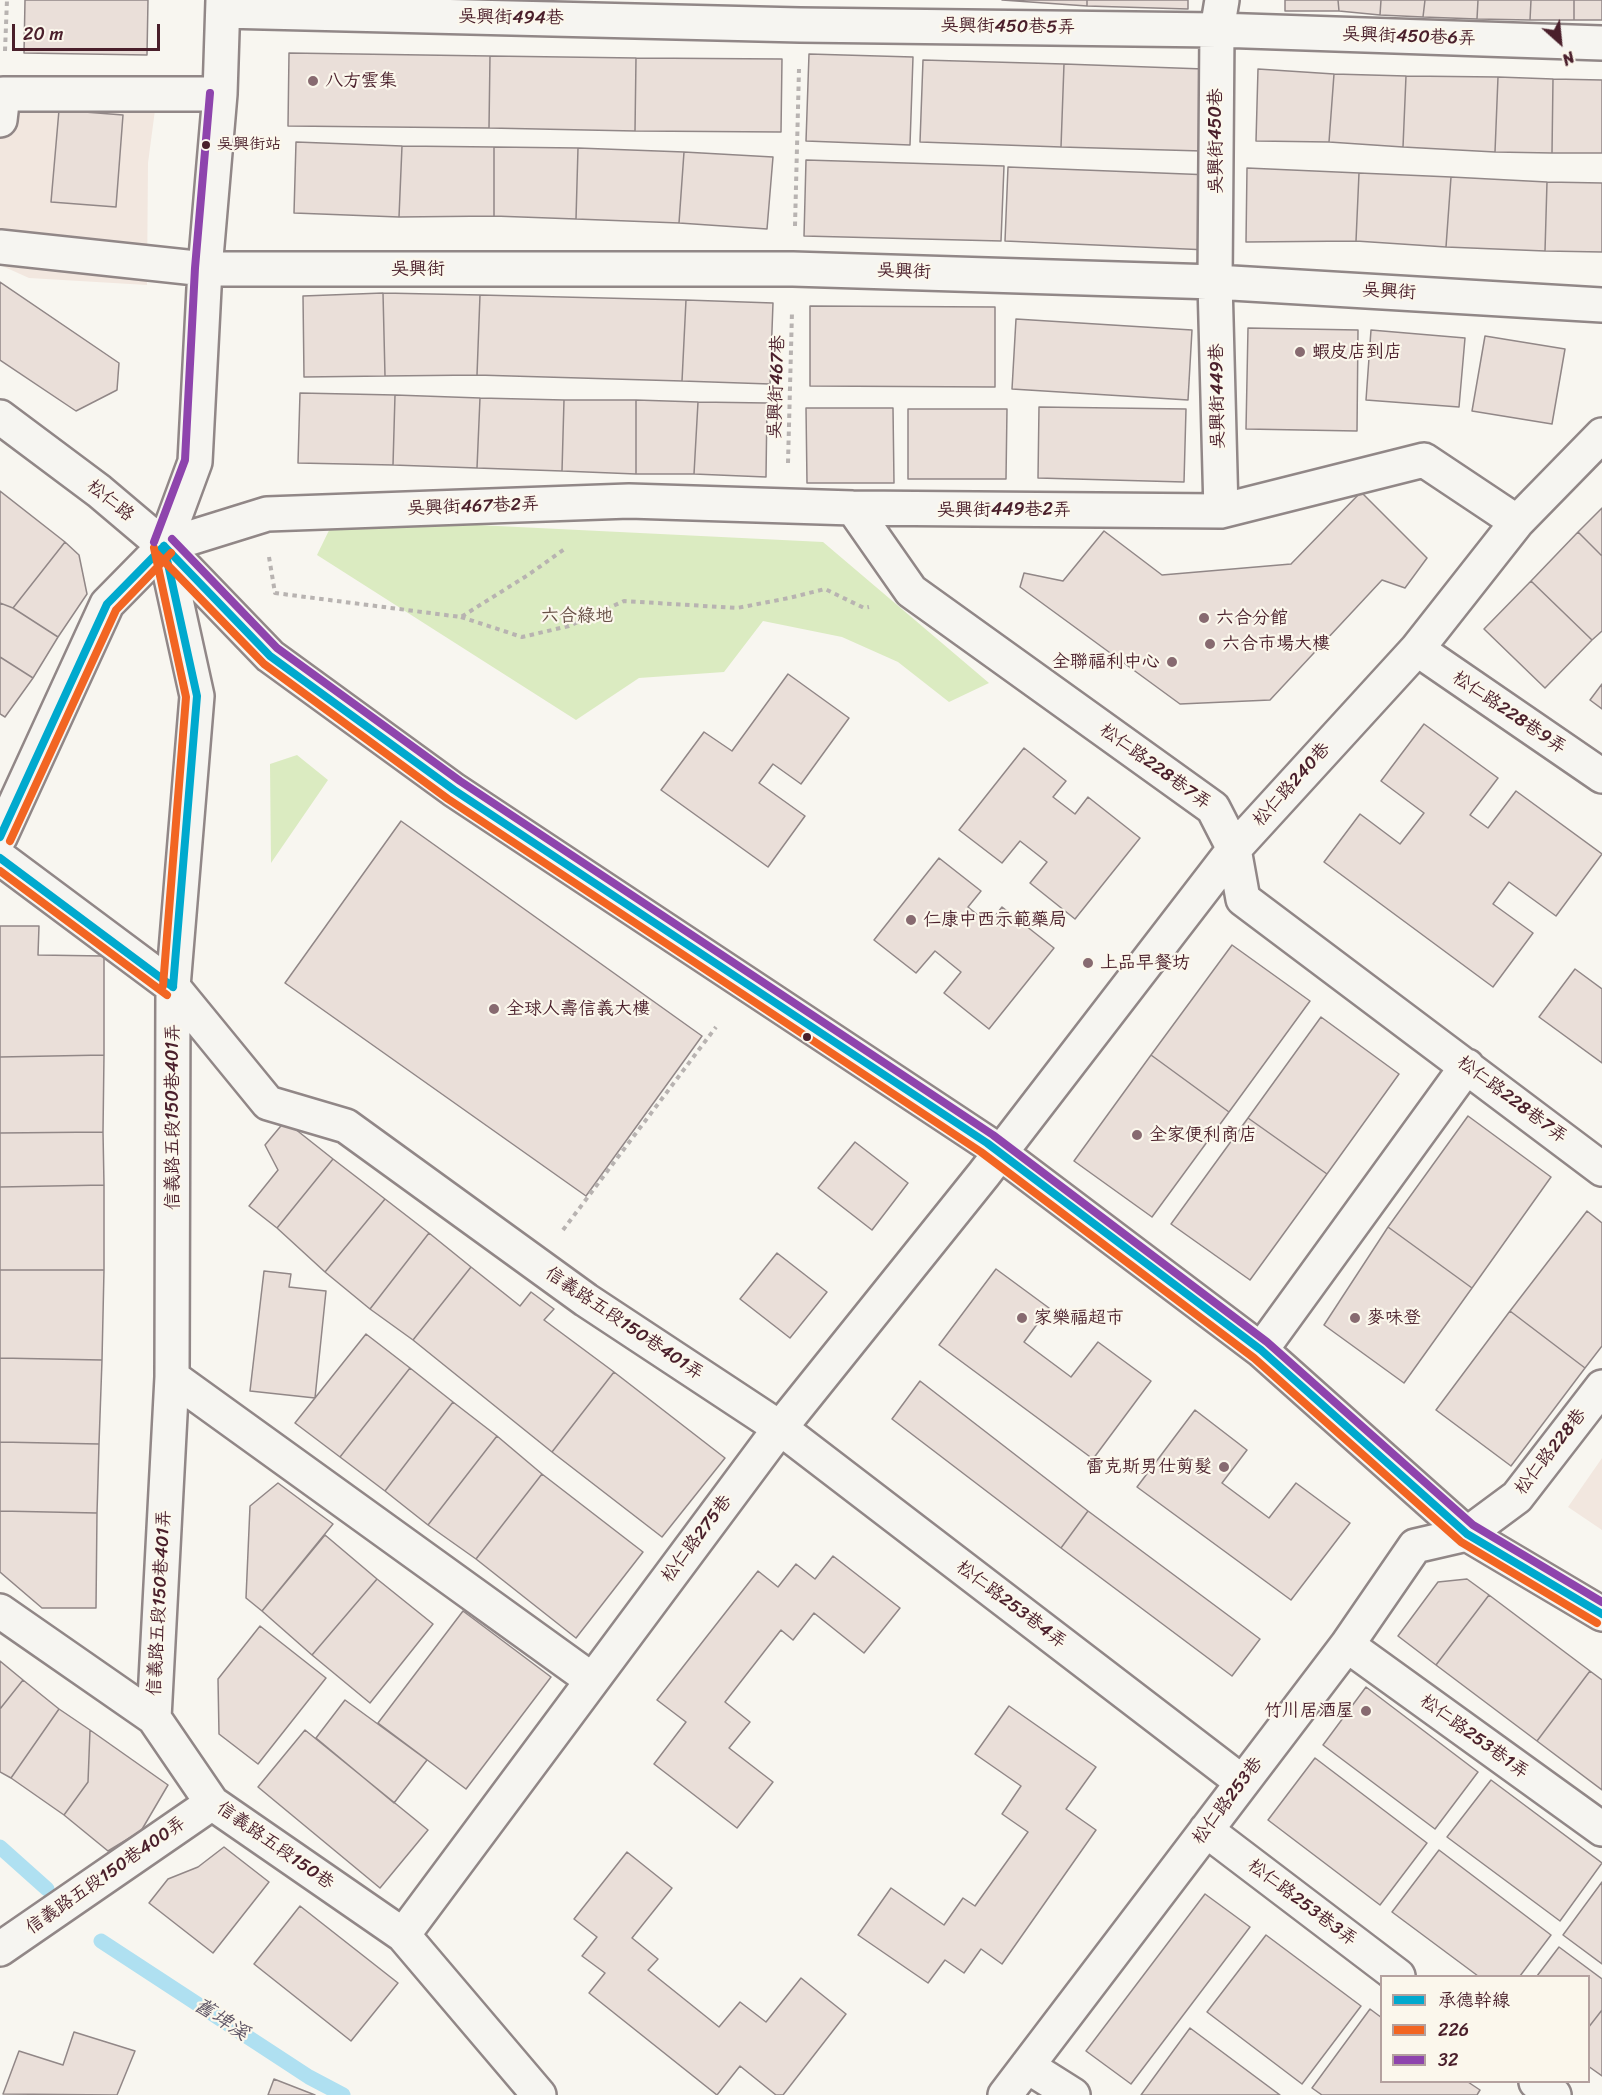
<!DOCTYPE html>
<meta charset="utf-8">
<style>
body{margin:0}
#map{position:relative;width:1602px;height:2095px;overflow:hidden;background:#f8f6f0;font-family:Sriracha,"LXGW WenKai TC",sans-serif}
canvas{display:block}
.legend{position:absolute;left:1380px;top:1975px;width:210px;height:108px;box-sizing:border-box;background:#fbf7ec;border:2px solid #b4a19f;margin:0;padding:8px 10px;list-style:none;font-size:18px;color:#4a1f2b}
.legend li{display:flex;align-items:center;gap:12px;height:30px}
.legend b{width:30px;border:2px solid #b4a19f}
.north{position:absolute;left:1530px;top:12px;width:60px;height:60px;-webkit-text-stroke:4px #fbf7ec;paint-order:stroke;rotate:153deg;font-size:16px;font-weight:700;line-height:24px;text-align:center;color:#4a1f2b}
.north::after{content:'';display:block;margin:auto;width:21px;height:27px;background:#4a1f2b;clip-path:polygon(50% 0,100% 100%,50% 72%,0 100%)}
.scale{position:absolute;left:12px;top:24px;width:148px;height:27px;box-sizing:border-box;border:3px solid #4a1f2b;border-top:0;padding-left:8px;font-size:18px;line-height:21px;white-space:nowrap;color:#4a1f2b;-webkit-text-stroke:4px #fbf7ec;paint-order:stroke}
</style>
<div id="map">
<canvas width="1602" height="2095"></canvas>
<ul class="legend">
<li><b style="height:8px;background:#00a9ce"></b>承德幹線</li>
<li><b style="height:8px;background:#f26522"></b>226</li>
<li><b style="height:8px;background:#8e44ad"></b>32</li>
</ul>
<div class="north">N</div>
<div class="scale">20 m</div>
</div>
<script>
const ctx = document.querySelector('canvas').getContext('2d');
ctx.lineJoin = 'round';
function paint(path, color) {
  ctx.fillStyle = color;
  ctx.fill(path, 'evenodd');
}
function stroke(path, color, width, dash) {
  ctx.strokeStyle = color;
  ctx.lineWidth = width;
  ctx.lineCap = dash ? 'butt' : 'round';
  ctx.setLineDash(dash || []);
  ctx.stroke(path);
}
function label(font, color, halo, rows, align = 'center') {
  ctx.font = font + ' Sriracha,"LXGW WenKai TC",sans-serif';
  ctx.lineWidth = 4.5;
  ctx.setLineDash([]);
  ctx.textBaseline = 'middle';
  ctx.strokeStyle = halo;
  ctx.fillStyle = color;
  for (const [text, x, y, turn = 0] of rows) {
    ctx.save();
    ctx.translate(x, y);
    ctx.rotate((+turn || 0) * Math.PI / 180);
    ctx.textAlign = isNaN(turn) ? turn : align;
    if (halo) ctx.strokeText(text, 0, 0);
    ctx.fillText(text, 0, 0);
    ctx.restore();
  }
}
paint(new Path2D(`
 M0,107L155,110L148,163L147,285L29,278L0,265Z
 M1602,1458V1530L1568,1507Z`), '#f2e7df');
paint(new Path2D(`
 M335,518L823,542L989,683L949,702L898,662L842,637L763,621L724,672L639,678L576,720L317,555Z
 M297,755L328,780L271,863L270,764Z`), '#dbebc1');
stroke(new Path2D(`
 M0,1847L47,1889
 M101,1941L309,2077L343,2095`), '#afe0f1', 15);
const building = new Path2D(`
 M25,0H148L147,55L24,53Z
 M1002,0H1087V6Z
 M1087,0H1188V9L1087,6Z
 M1285,0H1338L1339,11H1285Z
 M1338,0H1381L1380,15L1339,11Z
 M1381,0H1425L1423,17L1380,15Z
 M1425,0H1478L1477,19L1423,17Z
 M1478,0H1531L1530,20L1477,19Z
 M1531,0H1574V20H1530Z
 M1574,0H1602V20H1574Z
 M289,53L490,56L489,128L288,126Z
 M809,54L913,57L910,145L806,141Z
 M490,56L636,58L635,131L489,128Z
 M636,58L782,59L781,132L635,131Z
 M923,60L1064,64L1061,147L920,142Z
 M1064,64L1204,69L1202,151L1061,147Z
 M1258,69L1334,74L1329,142L1256,141Z
 M1334,74L1406,76L1403,147L1329,142Z
 M1406,76L1498,77L1495,152L1403,147Z
 M1498,77L1553,79L1552,153L1495,152Z
 M1553,79L1602,80V153H1552Z
 M59,110L123,115L116,207L51,202Z
 M296,142L402,146L399,217L294,213Z
 M402,146L494,147V216L399,217Z
 M494,147L578,148L576,219L494,216Z
 M578,148L684,152L679,223L576,219Z
 M684,152L773,157L767,229L679,223Z
 M806,160L1004,166L1001,241L804,236Z
 M1008,167L1211,175L1208,250L1005,241Z
 M1247,168L1359,173L1356,241L1246,242Z
 M1359,173L1451,177L1446,247L1356,241Z
 M1451,177L1547,182L1545,251L1446,247Z
 M1547,182L1602,183V252L1545,251Z
 M0,282L119,363L117,390L76,411L0,360Z
 M383,293L480,295L477,375L385,376Z
 M383,293L385,376L304,377L303,296Z
 M480,295L686,300L682,381L477,375Z
 M686,300L773,303L770,384L682,381Z
 M810,306L995,307V387L810,386Z
 M1016,319L1192,330L1188,400L1012,389Z
 M1248,328L1358,330L1357,431L1246,429Z
 M1371,330L1465,338L1459,407L1366,400Z
 M1485,336L1565,349L1552,424L1472,411Z
 M300,393L395,395L393,465L298,463Z
 M395,395L480,398L477,468L393,465Z
 M480,398L564,400L562,471L477,468Z
 M564,400H636V474L562,471Z
 M636,400L698,402L694,474H636Z
 M698,402L767,403L766,477L694,474Z
 M1039,407L1186,409L1184,482L1038,478Z
 M806,408H893L894,483H807Z
 M908,409H1007L1006,479H908Z
 M0,491L65,542L13,608L0,603Z
 M1361,492L1427,558L1405,588L1382,580L1270,700L1180,704L1020,587L1024,573L1063,581L1104,531L1162,575L1291,564Z
 M1602,508V556L1578,532Z
 M1578,532L1602,556V631L1592,640L1531,581Z
 M65,542L79,555L87,594L58,637L13,608Z
 M1531,581L1592,640L1545,688L1484,629Z
 M0,603L13,608L58,637L33,678L0,657Z
 M0,657L33,678L5,717L0,714Z
 M788,674L849,718L801,784L773,764L759,783L805,816L768,867L661,790L704,732L732,751Z
 M1602,684V709L1590,700Z
 M1424,724L1498,778L1470,815L1488,828L1516,791L1602,854L1556,916L1509,882L1493,904L1533,933L1493,987L1324,862L1360,814L1400,844L1424,813L1381,781Z
 M1024,748L1066,781L1053,797L1075,814L1088,797L1140,838L1075,919L1030,883L1047,862L1020,841L1002,863L959,830Z
 M401,821L702,1036L586,1196L285,983Z
 M939,858L981,891L968,907L989,924L1002,907L1054,948L989,1029L944,993L961,972L935,951L916,973L874,940Z
 M0,926H39L38,955L104,956V1055L0,1057Z
 M1232,945L1310,1001L1229,1112L1151,1055Z
 M1575,969L1602,989V1063L1539,1017Z
 M1321,1017L1399,1074L1327,1174L1248,1118Z
 M104,1055L103,1132L0,1133V1057Z
 M1151,1055L1229,1112L1152,1217L1074,1161Z
 M1468,1116L1551,1177L1472,1288L1388,1227Z
 M1248,1118L1327,1174L1250,1280L1171,1224Z
 M285,1121L333,1159L277,1228L249,1206L278,1170L265,1145Z
 M103,1132L104,1185L0,1187V1133Z
 M855,1142L908,1183L872,1230L818,1188Z
 M333,1159L385,1199L325,1272L277,1228Z
 M104,1185V1270H0V1187Z
 M385,1199L429,1233L370,1309L325,1272Z
 M1587,1211L1602,1223V1346L1585,1368L1510,1311Z
 M1388,1227L1472,1288L1404,1383L1324,1325Z
 M429,1233L471,1267L413,1340L370,1309Z
 M777,1253L827,1292L790,1338L740,1299Z
 M471,1267L520,1306L531,1292L554,1309L544,1320L614,1372L552,1452L413,1340Z
 M996,1269L1049,1308L1024,1342L1071,1377L1098,1342L1151,1381L1093,1459L939,1345Z
 M0,1270H104L102,1360L0,1358Z
 M264,1271L291,1274L289,1287L326,1291L315,1398L250,1391Z
 M1510,1311L1585,1368L1511,1466L1436,1410Z
 M366,1334L410,1368L340,1457L295,1423Z
 M0,1358L102,1360L99,1444L0,1442Z
 M410,1368L453,1402L385,1491L340,1457Z
 M614,1372L725,1458L662,1537L552,1452Z
 M920,1381L1088,1511L1061,1548L892,1419Z
 M453,1402L497,1436L428,1525L385,1491Z
 M1195,1410L1247,1450L1222,1483L1269,1518L1296,1483L1350,1523L1291,1600L1137,1487Z
 M497,1436L542,1474L476,1559L428,1525Z
 M0,1442L99,1444L97,1513L0,1511Z
 M542,1474L643,1552L576,1638L476,1559Z
 M278,1483L333,1524L262,1611L246,1598L250,1506Z
 M0,1511L97,1513L96,1608H42L0,1572Z
 M1088,1511L1260,1639L1232,1676L1061,1548Z
 M325,1535L377,1579L312,1655L262,1611Z
 M833,1556L900,1608L864,1653L814,1613L793,1640L781,1630L725,1702L750,1722L729,1748L773,1782L737,1828L654,1764L686,1722L657,1700L758,1571L778,1587L796,1564L815,1579Z
 M377,1579L433,1624L370,1703L312,1655Z
 M1467,1579L1489,1595L1436,1665L1398,1636L1438,1582Z
 M1489,1595L1590,1671L1537,1741L1436,1665Z
 M463,1611L551,1677L466,1789L378,1723Z
 M260,1626L326,1678L258,1764L219,1734L218,1679Z
 M0,1661L23,1680L0,1709Z
 M1590,1671L1602,1680V1790L1537,1741Z
 M23,1680L59,1709L11,1778L0,1772V1709Z
 M1366,1687L1478,1772L1435,1829L1323,1745Z
 M345,1700L427,1760L394,1803L316,1738Z
 M1009,1706L1096,1767L1066,1809L1096,1830L1002,1964L981,1949L964,1973L945,1960L928,1983L858,1935L891,1888L944,1925L963,1898L975,1906L1028,1832L1002,1814L1021,1786L975,1754Z
 M59,1709L90,1730L88,1782L64,1815L11,1778Z
 M90,1730L168,1785L141,1831L108,1851L64,1815L88,1782Z
 M305,1730L428,1830L380,1888L258,1787Z
 M1315,1758L1427,1843L1380,1905L1268,1820Z
 M1491,1780L1602,1863L1560,1921L1447,1837Z
 M224,1847L269,1882L213,1953L149,1903L168,1879L198,1867Z
 M1439,1850L1551,1935L1520,1976H1478L1392,1912Z
 M627,1852L672,1888L632,1938L658,1959L648,1970L719,2027L740,2002L766,2022L801,1978L846,2014L783,2095H776L740,2066L717,2095L589,1993L605,1973L582,1956L597,1937L574,1919Z
 M1602,1882V1964L1563,1935Z
 M1205,1894L1250,1927L1131,2084L1086,2051Z
 M300,1906L398,1983L351,2041L254,1964Z
 M1266,1935L1361,2006L1302,2084L1207,2012Z
 M1559,1947L1602,1979V2010L1588,2028V1976H1537Z
 M1370,2009L1382,2018V2082H1468L1480,2090L1477,2095H1322L1312,2088Z
 M1602,2010V2076L1588,2066V2028Z
 M1190,2028L1280,2095H1141Z
 M74,2032L135,2051L117,2095L3,2094L19,2051L63,2065Z
 M274,2079L315,2095H268Z`);
paint(building, '#eadfd9');
stroke(building, '#918787', 1.5);
const minor = new Path2D(`
 M223,11L800,25L1217,30L1602,43
 M0,120L3,94H220
 M0,247L205,269H793L1215,282L1602,305
 M0,417L99,491L164,546L270,656L454,790L987,1143L1261,1350L1467,1534L1602,1614
 M853,508L911,591L1213,808L1234,849L1243,899L1602,1169
 M1221,511L1215,282L1217,30L1222,0
 M1417,649L1602,776
 M0,837L107,604L164,546L267,514L629,501L853,508L1221,511L1424,460L1517,522
 M0,858L173,987L268,1103L346,1126L586,1300L780,1428L1242,1782
 M1261,1350L1467,1066
 M172,1377L592,1680
 M0,1611L154,1718L212,1803L403,1935L539,2095
 M1347,1645L1602,1829
 M154,1718L172,1377L173,987L197,696L164,546L195,462L205,269L220,94L223,0
 M1206,1830L1398,1976
 M403,1935L780,1428L984,1174L1234,849L1417,649L1517,522L1602,435
 M0,1949L212,1803
 M1027,2066L1073,2095
 M1536,2082L1554,2095
 M1005,2095L1347,1645L1415,1546L1467,1534L1517,1497L1602,1387`);
stroke(minor, '#918787', 38);
stroke(new Path2D(`
 M5,51L7,0
 M795,226L799,69
 M788,463L792,312
 M269,557L275,593L461,617L528,575L566,548
 M461,617L522,637L569,626L624,601L737,608L789,598L825,589L864,608L869,607
 M563,1230L716,1027`), '#b8b3b1', 4, [4.5, 4.5]);
stroke(minor, '#f6f5f1', 33);
stroke(new Path2D(`
 M164,546L270,656L454,790L987,1143L1261,1350L1467,1534L1602,1614
 M164,546L197,696L173,987
 M0,837L107,604L164,546
 M0,858L173,987`), '#00a9ce', 8);
stroke(new Path2D(`
 M154,548L186,697L163,986
 M156,553L264,664L448,799L981,1152L1254,1358L1461,1542L1597,1623
 M10,841L116,610L171,553
 M0,871L167,995`), '#f26522', 8);
stroke(new Path2D(`
 M172,539L277,648L460,781L993,1135L1267,1342L1473,1525L1602,1602
 M154,542L185,460L195,268L210,93`), '#8e44ad', 8);
for (const [x, y, r, color] of [
 [313,81,6,"#876a70"],
 [206,145,5,"#4a1f2b"],
 [1300,352,6,"#876a70"],
 [1204,618,6,"#876a70"],
 [1210,644,6,"#876a70"],
 [1172,662,6,"#876a70"],
 [911,920,6,"#876a70"],
 [1088,963,6,"#876a70"],
 [494,1009,6,"#876a70"],
 [807,1037,5,"#4a1f2b"],
 [1137,1135,6,"#876a70"],
 [1022,1318,6,"#876a70"],
 [1355,1318,6,"#876a70"],
 [1224,1467,6,"#876a70"],
 [1366,1711,6,"#876a70"]
]) {
  const dot = new Path2D();
  dot.arc(x, y, r, 0, 2 * Math.PI);
  ctx.fillStyle = color;
  ctx.fill(dot);
  stroke(dot, '#fbf7ec', 2);
}
label('16px', '#4a1f2b', '#fbf7ec', [
 ["吳興街站",217,145]
], 'left');
label('18px', '#4a1f2b', '#fbf7ec', [
 ["吳興街494巷",511,18,1],
 ["吳興街450巷5弄",1008,27,1],
 ["吳興街450巷6弄",1409,37,2],
 ["吳興街450巷",1216,141,-90],
 ["吳興街",418,269],
 ["吳興街",904,272,2],
 ["吳興街",1389,292,3],
 ["吳興街467巷",777,387,-88],
 ["吳興街449巷",1218,396,-91],
 ["松仁路",110,501,39],
 ["吳興街467巷2弄",473,507,-2],
 ["吳興街449巷2弄",1004,510],
 ["松仁路228巷9弄",1509,713,34],
 ["松仁路228巷7弄",1155,767,36],
 ["松仁路240巷",1292,785,-48],
 ["松仁路228巷7弄",1512,1100,37],
 ["信義路五段150巷401弄",173,1117,-90],
 ["信義路五段150巷401弄",624,1324,34],
 ["松仁路228巷",1551,1452,-52],
 ["松仁路275巷",697,1539,-53],
 ["信義路五段150巷401弄",160,1603,-87],
 ["松仁路253巷4弄",1011,1605,37],
 ["松仁路253巷1弄",1474,1737,36],
 ["松仁路253巷",1228,1801,-53],
 ["信義路五段150巷",275,1846,35],
 ["信義路五段150巷400弄",106,1876,-35],
 ["松仁路253巷3弄",1302,1903,37]
]);
label('18px', '#4a1f2b', '#fbf7ec', [
 ["八方雲集",325,81],
 ["蝦皮店到店",1312,352],
 ["六合分館",1216,618],
 ["六合市場大樓",1222,644],
 ["全聯福利中心",1160,662,"right"],
 ["仁康中西示範藥局",923,920],
 ["上品早餐坊",1100,963],
 ["全球人壽信義大樓",506,1009],
 ["全家便利商店",1149,1135],
 ["家樂福超市",1034,1318],
 ["麥味登",1367,1318],
 ["雷克斯男仕剪髮",1212,1467,"right"],
 ["竹川居酒屋",1354,1711,"right"]
], 'left');
label('18px', '#685047', '#fbf7ec', [
 ["六合綠地",577,616]
]);
label('italic 20px', '#5f5666', '#fbf7ec', [
 ["舊埤溪",221,2020,33]
]);
</script>
